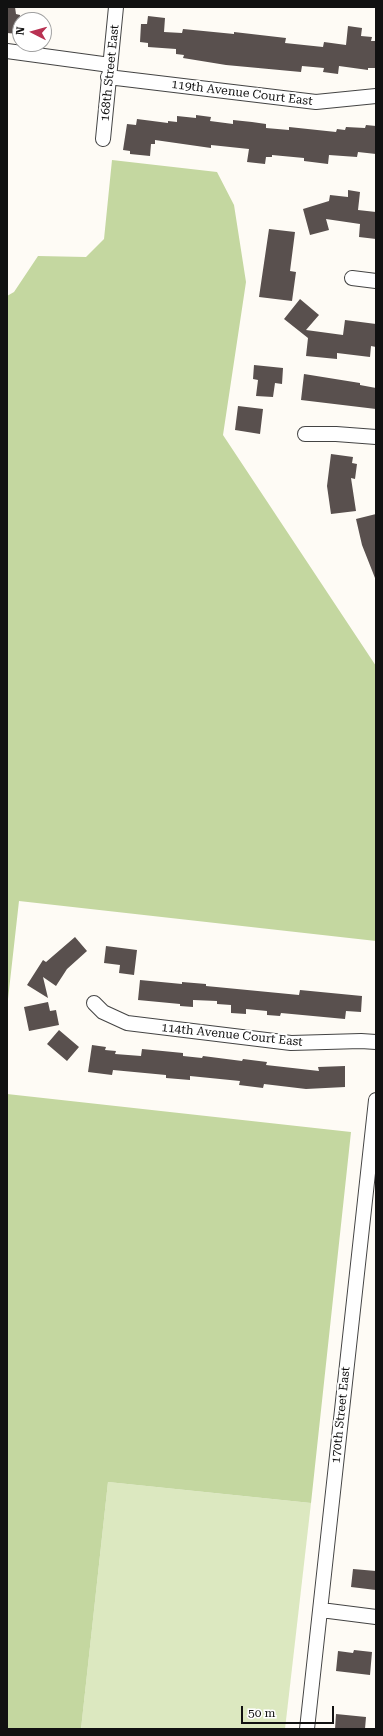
<!DOCTYPE html>
<style>
body{margin:0}
#map{position:relative;width:383px;height:1736px;overflow:hidden;background:#fefbf5;font-family:"Roboto Serif",serif}
canvas{display:block}
.frame{position:absolute;inset:0;border:8px solid #111;pointer-events:none}
.north{position:absolute;left:12px;top:12px;width:40px;height:40px;box-sizing:border-box;background:#fff;border:1px solid #a0a0a0;border-radius:50%;rotate:276deg;font-size:11px;font-weight:700;line-height:16px;text-align:center;color:#111}
.north::after{content:'';display:block;margin:auto;width:14px;height:18px;background:#b83152;clip-path:polygon(50% 0,100% 100%,50% 72%,0 100%)}
.scale{position:absolute;left:241px;top:1706px;width:93px;height:18px;box-sizing:border-box;border:2px solid #111;border-top:0;padding-left:5px;font-size:12px;line-height:14px;white-space:nowrap;color:#111;-webkit-text-stroke:3px #fff;paint-order:stroke}
</style>
<div id="map">
<canvas width="383" height="1736"></canvas>
<div class="frame"></div>
<div class="north">N</div>
<div class="scale">50 m</div>
</div>
<script>
const ctx = document.querySelector('canvas').getContext('2d');
ctx.lineJoin = 'round';
function paint(path, color) {
  ctx.fillStyle = color;
  ctx.fill(path, 'evenodd');
}
function stroke(path, color, width, dash) {
  ctx.strokeStyle = color;
  ctx.lineWidth = width;
  ctx.lineCap = dash ? 'butt' : 'round';
  ctx.setLineDash(dash || []);
  ctx.stroke(path);
}
function label(font, color, halo, rows, align = 'center') {
  ctx.font = font + ' "Roboto Serif",serif';
  ctx.lineWidth = 4;
  ctx.setLineDash([]);
  ctx.textBaseline = 'middle';
  ctx.strokeStyle = halo;
  ctx.fillStyle = color;
  for (const [text, x, y, turn = 0] of rows) {
    ctx.save();
    ctx.translate(x, y);
    ctx.rotate((+turn || 0) * Math.PI / 180);
    ctx.textAlign = isNaN(turn) ? turn : align;
    if (halo) ctx.strokeText(text, 0, 0);
    ctx.fillText(text, 0, 0);
    ctx.restore();
  }
}
paint(new Path2D(`
 M108,1482L311,1503L285,1729H81Z`), '#dce8c0');
paint(new Path2D(`
 M112,160L217,172L234,205L246,282L223,435L376,666V941L19,901L7,1008V296L14,292L38,256L86,257L104,239Z
 M7,1094L351,1132L311,1503L108,1482L81,1729H7Z`), '#c4d7a0');
paint(new Path2D(`
 M7,7H15L16,14L20,15V34L7,33Z
 M148,16L165,18L164,32L182,33L183,29L234,34V32L286,38L285,43L323,47L324,42L346,45L348,26L362,28L361,36L372,37L371,41H376V68H368V70L339,66L338,74L323,72L324,68L302,66L301,72L226,65L183,58L184,55L176,54V49L148,47V43L140,42L141,24H147Z
 M196,115L211,117L210,121L233,124V120L252,122L266,124V128L289,130V127L336,132L337,129L345,130L346,127L365,128L366,125L376,126V154L358,152L357,157L329,155L328,164L304,161V158L272,155V157H266L265,164L247,162L249,149L211,145V148L155,140V144H151L150,156L130,154V151L123,150L127,124L136,125L137,119L168,123V121L177,122V116L196,118Z
 M348,190L360,192L358,210L376,212V239L359,237L360,224L326,219L329,230L310,235L303,209L329,201L330,195L348,197Z
 M269,229L295,232L290,271L296,272L292,301L259,297Z
 M300,299L319,315L306,330L343,335L345,320L376,324V347L371,346L370,357L337,353V359L306,356L308,338L284,319Z
 M254,365L283,368L282,384L275,383L273,397L256,396L258,380L253,379Z
 M304,374L360,383V385L376,388V409L301,400Z
 M238,406L263,409L260,434L235,430Z
 M331,454L353,457L352,463L357,464L355,479L351,478L356,511L331,514L327,486Z
 M376,514V578H375L362,545L356,519Z
 M75,937L87,951L67,969L56,986L43,977L48,998L27,985L43,960L46,962Z
 M106,946L137,950L134,975L119,973L120,965L104,963Z
 M140,980L182,984V982L206,984V986L299,995L300,990L362,996L361,1012L346,1011L345,1019L281,1013L280,1016L267,1015V1011L246,1009V1014L231,1013V1005L217,1004V1001L193,1000V1007L180,1006V1004L138,1000Z
 M48,1002L50,1011L56,1010L59,1025L29,1031L24,1007Z
 M59,1030L79,1047L67,1061L47,1044Z
 M92,1045L106,1047L105,1050L116,1051L115,1054L141,1056L142,1049L183,1053V1056L202,1058L203,1056L242,1061L243,1059L267,1062L266,1065L319,1071L318,1067L345,1066V1087L306,1089L264,1084L263,1088L239,1085L240,1081L190,1076V1080L166,1078V1075L113,1070L112,1075L88,1072Z
 M353,1569L376,1571V1590L351,1587Z
 M354,1650L372,1652L370,1675L336,1671L338,1651L353,1653Z
 M336,1714L366,1717L365,1729H335Z`), '#59504e');
const minor = new Path2D(`
 M7,51L110,65
 M108,77L316,102L376,96
 M103,139L116,7
 M352,278L376,281
 M305,434H336L376,437
 M94,1003L103,1012L127,1023L291,1043L361,1041L376,1042
 M321,1610L376,1617
 M307,1729L376,1100`);
stroke(minor, '#444', 16);
stroke(minor, '#fff', 14);
label('12px', '#111', '#fff', [
 ["168th Street East",110,73,-84],
 ["119th Avenue Court East",242,93,7],
 ["114th Avenue Court East",232,1035,6],
 ["170th Street East",341,1415,-84]
]);
</script>
